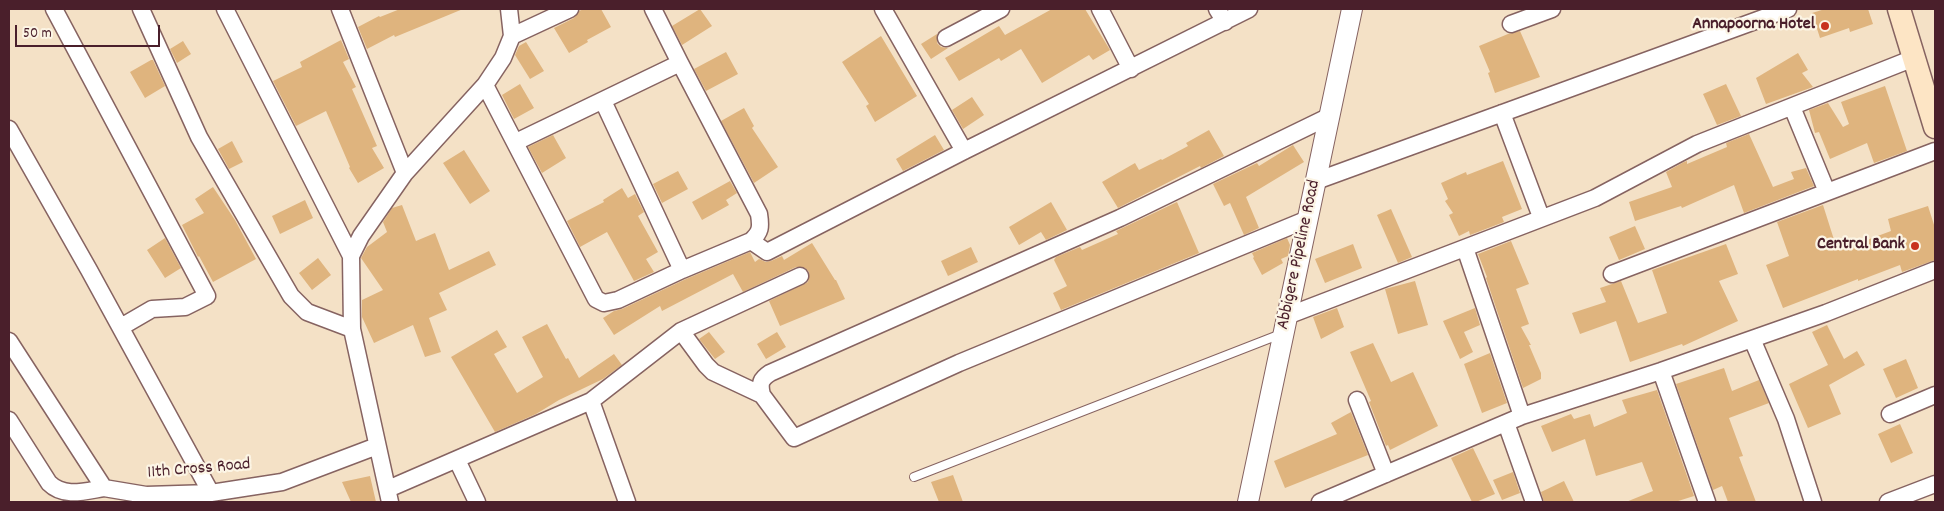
<!DOCTYPE html>
<style>
body{margin:0}
#map{position:relative;width:1944px;height:511px;overflow:hidden;background:#f4e1c6;font-family:Dekko,sans-serif}
canvas{display:block}
.frame{position:absolute;inset:0;border:10px solid #4a1f2b;pointer-events:none}
.scale{position:absolute;left:15px;top:25px;width:145px;height:22px;box-sizing:border-box;border:2px solid #4a1f2b;border-top:0;padding-left:6px;font-size:15px;line-height:18px;white-space:nowrap;color:#4a1f2b;-webkit-text-stroke:4px #fcf5e5;paint-order:stroke}
</style>
<div id="map">
<canvas width="1944" height="511"></canvas>
<div class="frame"></div>
<div class="scale">50 m</div>
</div>
<script>
const ctx = document.querySelector('canvas').getContext('2d');
ctx.lineJoin = 'round';
function paint(path, color) {
  ctx.fillStyle = color;
  ctx.fill(path, 'evenodd');
}
function stroke(path, color, width, dash) {
  ctx.strokeStyle = color;
  ctx.lineWidth = width;
  ctx.lineCap = dash ? 'butt' : 'round';
  ctx.setLineDash(dash || []);
  ctx.stroke(path);
}
function label(font, color, halo, rows, align = 'center') {
  ctx.font = font + ' Dekko,sans-serif';
  ctx.lineWidth = 4.5;
  ctx.setLineDash([]);
  ctx.textBaseline = 'middle';
  ctx.strokeStyle = halo;
  ctx.fillStyle = color;
  for (const [text, x, y, turn = 0] of rows) {
    ctx.save();
    ctx.translate(x, y);
    ctx.rotate((+turn || 0) * Math.PI / 180);
    ctx.textAlign = isNaN(turn) ? turn : align;
    if (halo) ctx.strokeText(text, 0, 0);
    ctx.fillText(text, 0, 0);
    ctx.restore();
  }
}
paint(new Path2D(`
 M400,9H463L395,37L394,35L367,49L358,27L379,16L380,17Z
 M584,9H601L611,27L587,40L588,42L569,53L554,28L574,18L579,11Z
 M700,9L712,26L682,45L672,26Z
 M1052,9H1085L1110,50L1093,60L1089,55L1042,83L1021,49L1001,61L999,58L959,81L945,58L999,26L1005,35Z
 M1825,9H1868L1873,24L1850,32L1849,28L1820,38L1812,13Z
 M1520,31L1540,77L1495,93L1488,73L1490,72L1479,46L1508,34Z
 M937,34V43L941,47L948,48L931,59L921,44Z
 M881,36L917,96L875,122L866,106L869,104L842,62Z
 M341,40L349,59L343,62L356,87L352,89L377,146L372,148L384,168L358,183L349,168L350,167L326,111L296,126L273,81L302,67L300,62Z
 M183,41L191,54L177,63L170,49Z
 M526,42L544,71L530,79L515,55L519,46Z
 M726,52L738,74L706,91L694,69Z
 M1798,53L1808,70L1802,73L1813,87L1766,104L1756,78Z
 M151,60H153L165,86L145,98L130,72Z
 M520,84L534,108L514,119L502,95Z
 M1726,84L1741,116L1717,125L1703,94Z
 M1885,86L1907,151L1874,163L1867,143L1830,159L1819,132L1815,133L1809,110L1828,103L1843,127L1849,124L1841,102Z
 M972,97L984,115L963,129L952,110Z
 M744,108L754,126L752,128L778,167L754,183L721,121Z
 M1209,130L1224,156L1201,168L1200,166L1118,208L1102,182L1135,163L1139,170L1161,159L1162,160L1188,146L1186,143Z
 M1749,134L1773,187L1794,179L1791,172L1806,168L1814,186L1744,213L1734,185L1682,208L1681,206L1635,221L1629,202L1672,187L1666,172L1684,162L1687,161V164L1727,147L1726,143Z
 M553,135L566,158L542,173L528,147Z
 M935,135L944,150L903,171L896,159Z
 M232,141L243,162L229,169L218,149Z
 M1293,145L1304,162L1246,197L1259,228L1244,235L1230,203L1224,206L1213,184L1257,163L1259,166Z
 M464,150L490,191L470,204L443,163Z
 M1503,161L1522,209L1502,217L1504,222L1470,235L1469,231L1459,236L1449,215L1453,213L1445,201L1448,199L1441,183L1466,172L1467,175Z
 M678,171L688,189L662,203L653,184Z
 M730,181L737,193L726,200L729,205L702,220L692,202Z
 M213,187L235,220L256,259L213,282L199,256L198,257L182,225L204,213L195,199Z
 M622,188L628,198L635,194L644,212L638,216L658,252L646,259L654,272L634,281L607,232L580,247L567,221L604,202L603,200Z
 M305,200L313,218L280,234L272,216Z
 M1051,202L1067,230L1046,240L1041,232L1019,245L1009,227Z
 M1177,202L1199,253L1061,310L1053,293L1067,286L1054,260L1056,257L1080,247L1082,250L1118,234L1116,231Z
 M402,205L416,241L435,233L449,270L489,251L496,265L439,293L447,310L429,318L441,352L425,357L413,325L374,343L362,317V300L383,290L361,258L367,247L387,232L383,222L392,208Z
 M1823,205L1836,246L1838,245L1840,250L1891,231L1888,219L1928,206L1935,228V260L1902,272L1900,265L1858,281V279L1783,308L1766,265L1789,256L1777,222Z
 M1391,209L1412,257L1398,263L1377,215Z
 M1635,226L1645,249L1619,260L1609,237Z
 M165,238L181,268L165,278L147,250Z
 M1287,238L1290,245L1288,256L1281,259L1283,263L1262,275L1253,258L1254,257L1252,253Z
 M1511,241L1529,284L1516,289L1529,324L1521,327L1531,345H1529L1541,373V379L1523,388L1490,290L1486,278L1487,277L1478,254Z
 M812,243L835,280H836L845,299L780,326L769,301L808,282L809,272L805,268L796,267L743,292L733,274L662,311L660,306L614,335L603,318L614,311L622,309L686,279L750,252L755,262L759,259L766,262L771,261L782,256L784,260Z
 M1353,244L1362,268L1325,283L1315,259Z
 M1726,244L1738,274L1719,281L1738,321L1683,346L1682,344L1630,362L1616,321L1580,334L1572,313L1606,302L1600,288L1621,281L1638,323L1667,313L1652,270Z
 M971,247L978,262L948,276L941,261Z
 M318,258L331,275L312,290L299,273Z
 M1415,281L1428,325L1398,334L1385,289Z
 M1337,308L1344,327L1321,339L1313,317Z
 M1475,308L1480,325L1464,332L1473,352L1460,359L1443,321Z
 M547,324L566,359L568,358L579,378L614,354L622,365L603,379L559,400L536,414L495,432L451,357L497,330L507,347L494,354L517,393L543,377L522,337Z
 M1827,325L1844,359L1857,351L1865,365L1829,385L1841,414L1808,428L1789,384L1828,365L1812,332Z
 M709,332L725,352L715,359L699,339Z
 M777,332L786,347L766,359L757,344Z
 M1373,343L1391,382L1413,372L1438,426L1390,450L1388,445L1386,446L1369,402L1371,401L1350,352Z
 M1490,353L1507,403L1482,413L1464,364Z
 M1906,359L1918,388L1896,398L1883,369Z
 M1724,368L1732,391L1759,380L1769,403L1729,418L1743,456L1739,457L1756,502H1728L1722,486L1713,490L1676,384Z
 M1657,390L1694,496L1675,502H1626L1653,491L1642,462L1596,476L1585,439L1552,452L1541,426L1571,414L1574,419L1590,414L1594,427L1627,413L1622,400Z
 M1351,412L1368,455L1285,488L1274,461L1337,434L1331,423Z
 M1900,424L1913,453L1891,463L1878,434Z
 M1473,448L1495,494L1476,502H1472L1451,458Z
 M1513,472L1520,493L1502,500L1493,480Z
 M953,475L963,502H939L931,482Z
 M370,476L376,502H351L342,482Z
 M1564,481L1574,502H1544L1541,492Z`), '#dfb47e');
const service = new Path2D(`
 M914,477L1281,334`);
const minor = new Path2D(`
 M54,9L207,296L185,307L152,309L121,327
 M141,9L199,137L291,296L307,312L352,329
 M225,9L351,256
 M340,9L405,173
 M883,9L964,151
 M1100,9L1131,69
 M1217,9L1225,22
 M1511,24L1552,9
 M512,36L570,9
 M946,38L1001,9
 M485,85L596,299L604,303L618,300L682,270L751,241C761,232 761,227 759,214L680,63L653,9
 M603,101L682,270
 M1792,107L1827,192
 M1502,113L1541,217
 M9,129L89,270L211,493
 M516,142L680,63
 M1316,181L1788,9
 M1308,219L959,363L794,438L762,395C759,383 761,379 770,373L1120,218L1330,116
 M751,241L767,252L964,151L1249,9
 M1465,248L1522,416
 M1612,274L1935,151
 M1287,316L1595,198L1697,144L1914,58
 M681,331L706,365L713,372L762,395
 M1752,339L1786,419L1813,502
 M9,341L104,488L146,495L211,493L282,482L377,446
 M1661,371L1707,502
 M1357,400L1386,474
 M591,401L681,331L800,276
 M1890,414L1935,395
 M9,420L49,483C64,498 85,491 104,488
 M1506,423L1534,502
 M457,460L477,502
 M388,489L591,401L627,502
 M390,502L352,329L351,256L361,236L405,173L485,85L503,58L512,36L509,9
 M1320,502L1522,416L1661,371L1752,339L1826,313L1935,270
 M1888,502L1935,484`);
const tertiary = new Path2D(`
 M1248,502L1352,9`);
const secondary = new Path2D(`
 M1899,9L1935,127`);
stroke(service, '#866361', 10);
stroke(minor, '#866361', 19);
stroke(tertiary, '#866361', 22);
stroke(secondary, '#866361', 25);
stroke(service, '#fff', 8);
stroke(minor, '#fff', 16);
stroke(tertiary, '#fff', 20);
stroke(secondary, '#fde5c5', 22);
for (const [x, y, r, color] of [
 [1825,26,5,"#c8321e"],
 [1915,246,5,"#c8321e"]
]) {
  const dot = new Path2D();
  dot.arc(x, y, r, 0, 2 * Math.PI);
  ctx.fillStyle = color;
  ctx.fill(dot);
  stroke(dot, '#fcf5e5', 2);
}
label('bold 18px', '#4a1f2b', '#fcf5e5', [
 ["Annapoorna Hotel",1815,26],
 ["Central Bank",1905,246]
], 'right');
label('18px', '#4a1f2b', '#fcf5e5', [
 ["Abbigere Pipeline Road",1300,255,-78],
 ["11th Cross Road",199,470,-5]
]);
</script>
